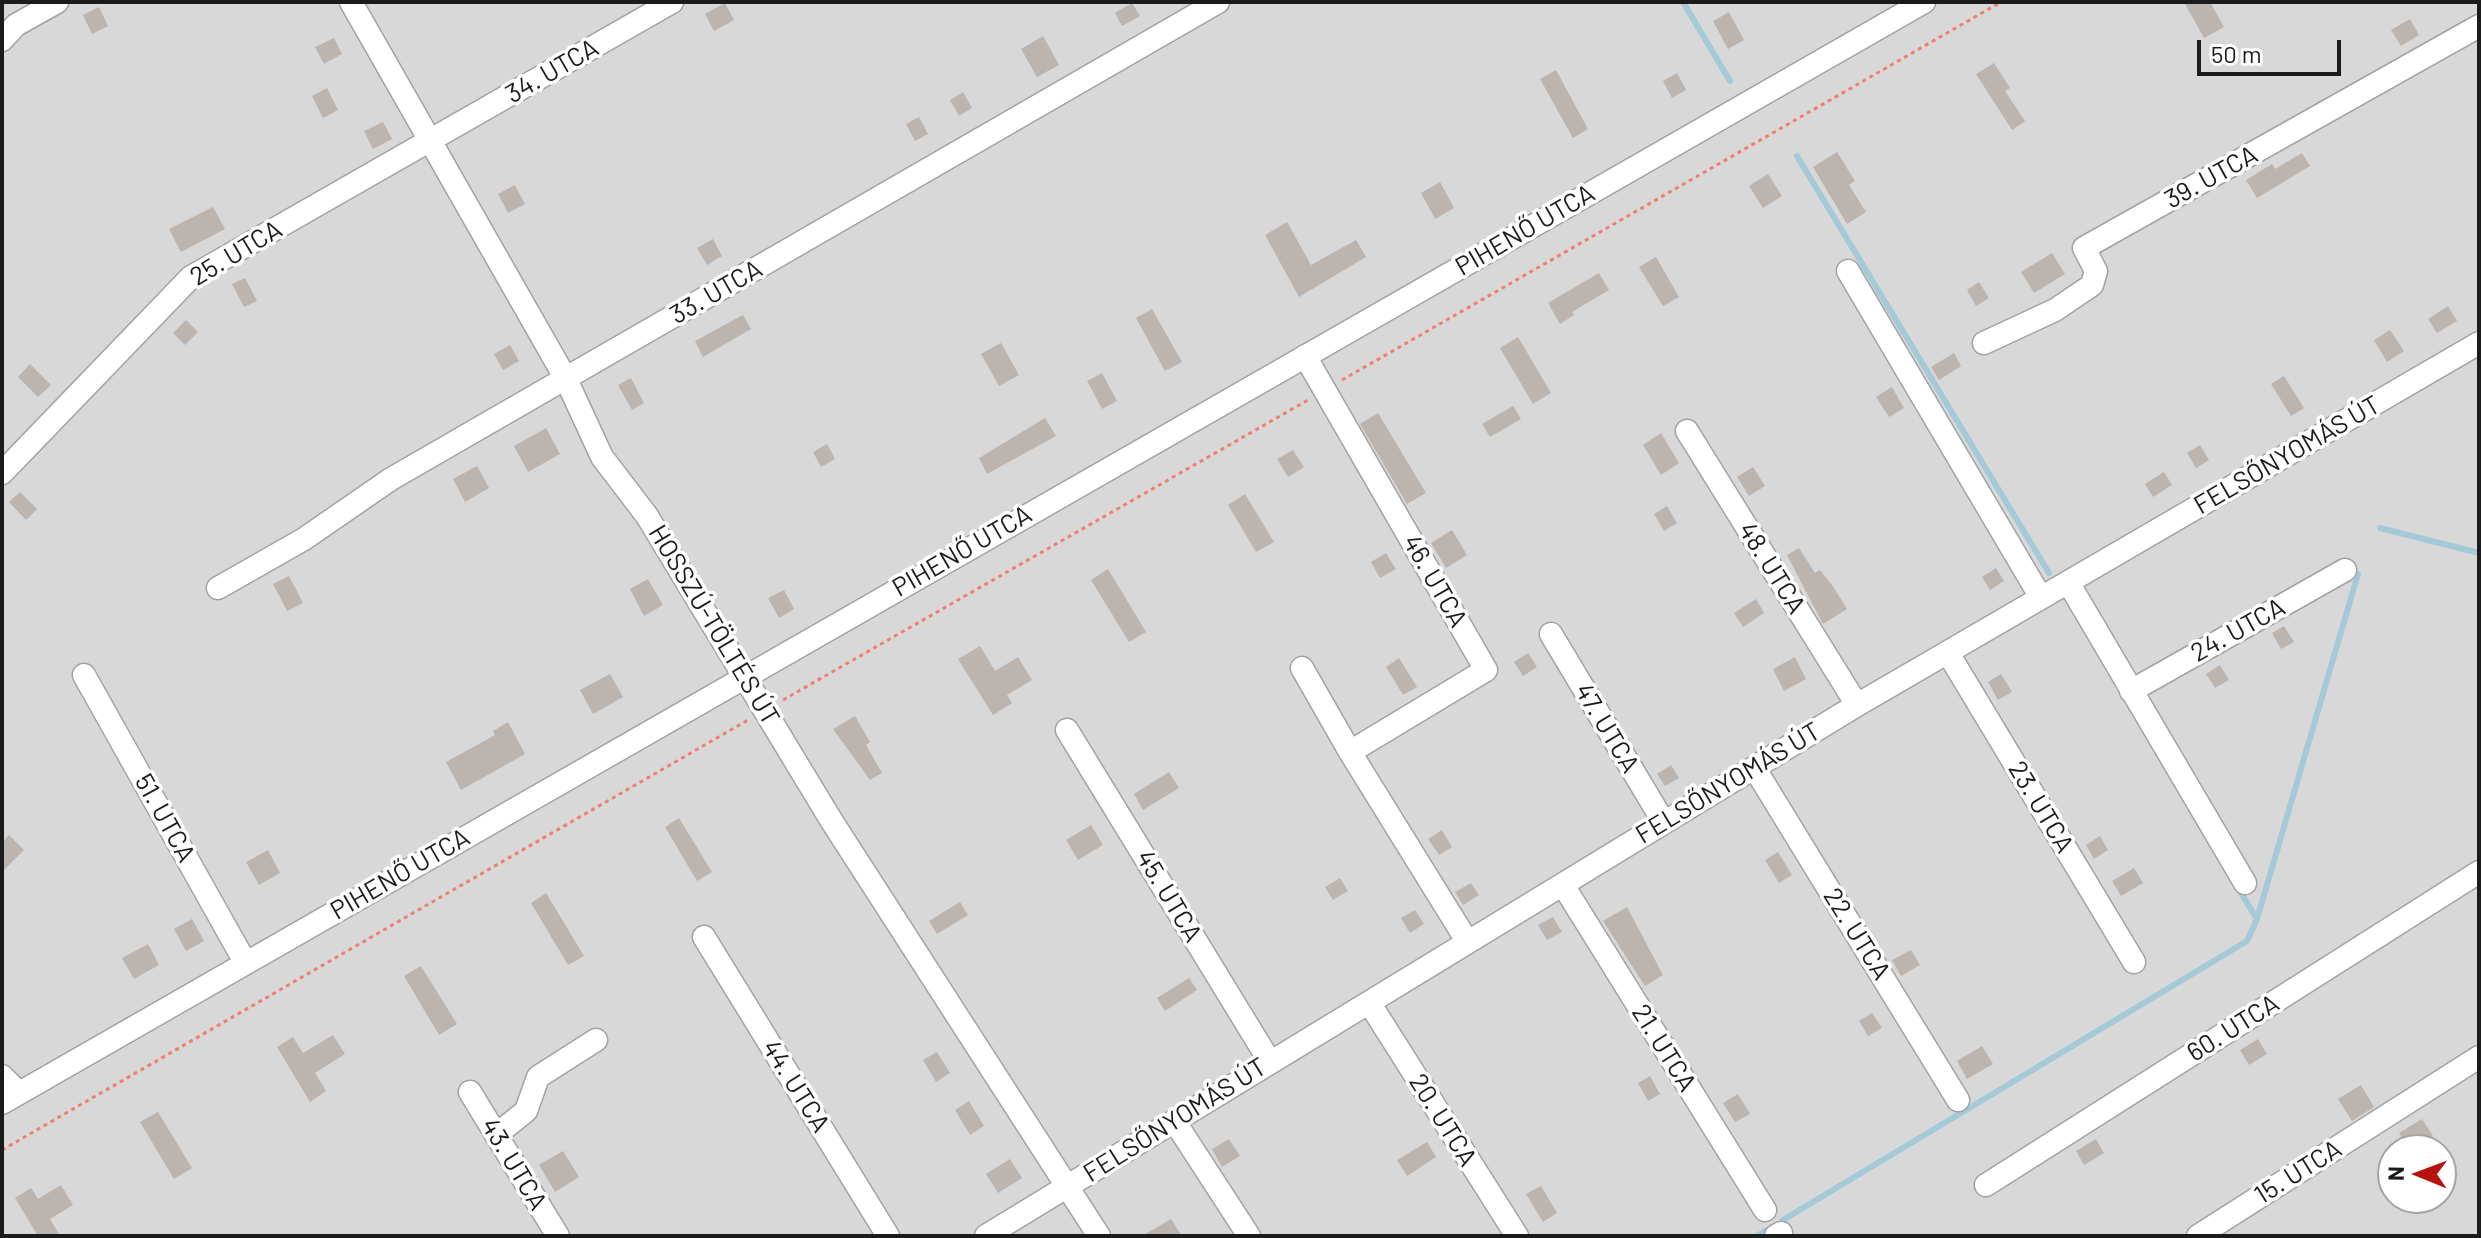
<!DOCTYPE html>
<meta charset="utf-8">
<style>
body{margin:0}
#map{position:relative;width:2481px;height:1238px;overflow:hidden;background:#ece8e1;font-family:Barlow,sans-serif}
canvas{display:block}
.frame{position:absolute;inset:0;border:4px solid #1b1b1b;pointer-events:none}
.north{position:absolute;left:2377px;top:1134px;width:80px;height:80px;box-sizing:border-box;background:#fff;border:2px solid #a4a4a4;border-radius:50%;rotate:271deg;font-size:22px;font-weight:700;line-height:32px;text-align:center;color:#1b1b1b}
.north::after{content:'';display:block;margin:auto;width:28px;height:36px;background:#b8120e;clip-path:polygon(50% 0,100% 100%,50% 72%,0 100%)}
.scale{position:absolute;left:2197px;top:40px;width:144px;height:36px;box-sizing:border-box;border:4px solid #1b1b1b;border-top:0;padding-left:10px;font-size:24px;line-height:28px;white-space:nowrap;color:#1b1b1b;-webkit-text-stroke:6px #fff;paint-order:stroke}
</style>
<div id="map">
<canvas width="2481" height="1238"></canvas>
<div class="frame"></div>
<div class="north">N</div>
<div class="scale">50 m</div>
</div>
<script>
const ctx = document.querySelector('canvas').getContext('2d');
ctx.lineJoin = 'round';
function paint(path, color) {
  ctx.fillStyle = color;
  ctx.fill(path, 'evenodd');
}
function stroke(path, color, width, dash) {
  ctx.strokeStyle = color;
  ctx.lineWidth = width;
  ctx.lineCap = dash ? 'butt' : 'round';
  ctx.setLineDash(dash || []);
  ctx.stroke(path);
}
function label(font, color, halo, rows, align = 'center') {
  ctx.font = font + ' Barlow,sans-serif';
  ctx.lineWidth = 7;
  ctx.setLineDash([]);
  ctx.textBaseline = 'middle';
  ctx.strokeStyle = halo;
  ctx.fillStyle = color;
  for (const [text, x, y, turn = 0] of rows) {
    ctx.save();
    ctx.translate(x, y);
    ctx.rotate((+turn || 0) * Math.PI / 180);
    ctx.textAlign = isNaN(turn) ? turn : align;
    if (halo) ctx.strokeText(text, 0, 0);
    ctx.fillText(text, 0, 0);
    ctx.restore();
  }
}
paint(new Path2D(`
 M2,2H2479V1236H2ZM2393,1150H2441V1198H2393Z`), '#d9d8d8');
stroke(new Path2D(`
 M1683,2L1730,81
 M1797,156L2049,573
 M2380,528L2479,553
 M2238,888L2257,919
 M1783,1220L2247,941L2257,919L2358,574
 M1757,1236L1772,1227`), '#a4cad7', 6);
paint(new Path2D(`
 M2184,2H2210L2224,27L2204,38Z
 M725,3L734,20L714,31L705,14Z
 M1132,3L1140,16L1122,26L1115,13Z
 M99,7L108,26L92,34L83,15Z
 M1729,12L1744,40L1728,49L1713,21Z
 M2410,19L2419,35L2401,46L2391,30Z
 M1043,36L1059,65L1037,77L1021,49Z
 M334,38L342,54L324,64L315,47Z
 M1994,63L2010,88L2005,91L2025,121L2012,130L1976,74Z
 M1556,70L1588,129L1573,138L1540,79Z
 M1677,73L1686,90L1672,98L1663,81Z
 M327,88L338,110L323,118L312,96Z
 M963,92L972,108L959,116L950,100Z
 M919,117L928,134L915,141L906,124Z
 M383,122L392,139L373,149L364,131Z
 M1837,152L1855,181L1849,185L1866,212L1847,224L1813,167Z
 M2302,153L2310,166L2257,198L2246,180L2272,164L2275,169Z
 M1768,174L1782,196L1763,208L1749,186Z
 M1440,182L1454,208L1435,219L1421,193Z
 M515,185L525,204L508,213L498,194Z
 M213,207L225,229L181,252L169,229Z
 M1287,222L1311,265L1356,240L1366,257L1299,297L1265,235Z
 M713,239L722,256L707,265L697,248Z
 M2052,253L2065,274L2034,293L2021,272Z
 M1656,257L1679,297L1663,306L1639,267Z
 M1599,273L1609,290L1572,312L1574,315L1560,324L1548,303Z
 M245,278L257,301L244,307L232,284Z
 M1979,282L1989,298L1976,306L1967,290Z
 M2448,306L2457,321L2437,333L2428,319Z
 M1152,309L1182,362L1165,371L1136,318Z
 M743,315L751,329L703,357L695,341Z
 M186,320L198,332L185,345L173,333Z
 M2390,330L2404,351L2387,362L2374,340Z
 M1518,337L1551,393L1533,404L1500,348Z
 M1001,343L1019,375L999,386L981,354Z
 M510,345L519,361L503,370L494,354Z
 M1954,353L1961,366L1939,380L1931,367Z
 M30,364L51,385L38,397L18,377Z
 M1102,373L1117,401L1102,409L1087,381Z
 M2284,376L2304,408L2291,416L2271,384Z
 M631,378L644,403L632,410L618,385Z
 M1892,387L1904,408L1889,417L1876,397Z
 M1513,406L1521,419L1490,437L1482,424Z
 M1378,413L1426,493L1407,504L1360,424Z
 M1045,418L1056,436L987,474L979,458Z
 M546,428L560,454L528,472L514,446Z
 M1661,433L1679,463L1661,475L1643,445Z
 M827,444L835,459L821,467L813,452Z
 M2200,445L2209,460L2196,468L2187,453Z
 M1293,450L1304,467L1288,477L1277,459Z
 M477,466L489,488L465,502L453,479Z
 M1753,467L1765,486L1749,496L1737,477Z
 M2164,472L2172,485L2153,497L2145,484Z
 M20,492L37,509L26,520L9,502Z
 M1245,494L1274,542L1256,552L1228,505Z
 M1667,506L1677,523L1664,531L1654,514Z
 M1452,530L1467,555L1446,568L1431,543Z
 M1799,548L1815,573L1820,570L1832,585L1847,609L1823,624L1787,555Z
 M1386,553L1396,569L1380,578L1371,562Z
 M1996,568L2004,581L1990,590L1982,577Z
 M1108,569L1146,632L1129,642L1091,580Z
 M289,576L303,603L287,611L273,584Z
 M648,579L663,605L644,616L630,589Z
 M784,590L794,609L779,618L768,598Z
 M1756,599L1764,613L1743,627L1734,613Z
 M2284,626L2294,642L2281,649L2272,633Z
 M980,646L995,671L1018,657L1032,680L1007,695L1012,703L993,715L958,659Z
 M1528,653L1537,667L1523,676L1514,662Z
 M1795,657L1806,679L1784,691L1773,669Z
 M1399,658L1417,687L1403,695L1386,667Z
 M2220,665L2229,680L2215,688L2206,674Z
 M610,674L623,697L593,714L580,690Z
 M2001,674L2012,692L1998,700L1988,682Z
 M855,716L870,742L866,745L882,773L870,780L833,729Z
 M508,722L525,754L461,790L446,762L495,735L493,731Z
 M1671,765L1679,778L1665,786L1657,774Z
 M1169,772L1179,788L1143,810L1134,794Z
 M679,818L712,872L697,881L665,827Z
 M1091,825L1103,845L1078,860L1066,840Z
 M1442,830L1452,847L1439,855L1428,839Z
 M9,835L24,850L2,872V843Z
 M2100,836L2108,850L2094,859L2086,845Z
 M268,850L280,873L259,885L246,862Z
 M1778,852L1792,875L1779,883L1765,860Z
 M2134,868L2143,883L2121,896L2112,881Z
 M1340,878L1348,891L1333,900L1325,887Z
 M1471,883L1479,895L1463,905L1455,892Z
 M546,893L584,956L568,965L531,903Z
 M960,902L968,915L937,934L929,921Z
 M1627,907L1663,975L1645,986L1603,921Z
 M1415,910L1424,924L1410,933L1401,918Z
 M1553,917L1562,932L1547,940L1538,925Z
 M192,919L204,941L186,951L174,929Z
 M148,944L159,965L134,979L122,958Z
 M1911,950L1920,965L1901,976L1892,960Z
 M421,966L457,1024L439,1035L404,976Z
 M1189,978L1197,990L1165,1011L1157,998Z
 M1872,1013L1882,1028L1868,1036L1859,1021Z
 M333,1035L345,1054L315,1073L326,1091L310,1102L277,1047L293,1037L303,1053Z
 M2258,1039L2267,1054L2249,1065L2240,1050Z
 M1982,1046L1993,1064L1967,1079L1957,1061Z
 M937,1052L950,1073L936,1082L923,1060Z
 M1650,1076L1660,1094L1648,1101L1638,1083Z
 M2361,1085L2374,1107L2352,1121L2338,1099Z
 M1738,1094L1750,1114L1735,1122L1723,1103Z
 M969,1101L984,1126L970,1135L955,1110Z
 M158,1112L192,1168L174,1179L140,1122Z
 M2422,1119L2433,1136L2409,1150L2399,1133Z
 M1229,1139L1240,1156L1222,1167L1212,1149Z
 M2096,1139L2104,1153L2084,1165L2076,1151Z
 M1427,1142L1436,1157L1407,1176L1397,1160Z
 M563,1151L579,1177L555,1192L539,1165Z
 M1010,1159L1022,1178L998,1193L986,1174Z
 M61,1185L73,1205L50,1219L60,1236H38L15,1198L31,1188L38,1199Z
 M1541,1186L1557,1213L1543,1222L1526,1194Z
 M1171,1219L1182,1236H1142Z`), '#bcb4ae');
const minor = new Path2D(`
 M351,2L566,379L602,457L647,516L831,820L1099,1236
 M2,40L16,25L57,2
 M1848,271L2040,596
 M1984,343L2055,310L2092,285L2096,271L2084,248L2479,26
 M1305,356L1486,670L1350,752L1467,941
 M1687,431L1857,705
 M2,473L191,277L672,2
 M2068,582L2245,883
 M218,588L304,539L391,479L1218,2
 M1551,634L1663,821
 M1948,653L2134,962
 M1302,668L1350,752
 M84,675L245,962
 M2131,691L2345,570
 M1067,730L1270,1062
 M1755,769L1958,1100
 M1563,885L1765,1210
 M704,937L888,1236
 M1370,1004L1517,1236
 M2,1076L19,1093
 M470,1092L558,1236
 M2,1103L1924,2
 M1175,1122L1249,1236
 M496,1135L526,1111L538,1077L596,1040
 M1986,1185L2479,872
 M986,1236L1857,705L2479,343
 M1776,1236L1781,1233
 M2198,1236L2479,1057`);
stroke(minor, '#a2a2a2', 25);
stroke(new Path2D(`
 M1342,380L2001,2
 M783,700L1308,400
 M2,1150L748,720`), '#ef7f6f', 3, [4, 4]);
stroke(minor, '#fff', 22);
label('26px', '#1b1b1b', '#fff', [
 ["34. UTCA",552,71,-30],
 ["39. UTCA",2211,177,-29],
 ["PIHENŐ UTCA",1525,230,-30],
 ["25. UTCA",236,253,-31],
 ["33. UTCA",716,292,-30],
 ["FELSŐNYOMÁS ÚT",2287,455,-30],
 ["PIHENŐ UTCA",962,551,-30],
 ["48. UTCA",1772,568,58],
 ["46. UTCA",1435,581,60],
 ["HOSSZÚ-TÖLTÉS ÚT",714,625,59],
 ["24. UTCA",2238,630,-29],
 ["47. UTCA",1607,728,59],
 ["FELSŐNYOMÁS ÚT",1728,783,-31],
 ["23. UTCA",2041,807,59],
 ["51. UTCA",165,818,61],
 ["PIHENŐ UTCA",400,874,-30],
 ["45. UTCA",1169,896,59],
 ["22. UTCA",1857,934,58],
 ["60. UTCA",2233,1028,-32],
 ["21. UTCA",1664,1048,58],
 ["44. UTCA",796,1086,58],
 ["FELSŐNYOMÁS ÚT",1175,1120,-32],
 ["20. UTCA",1443,1120,58],
 ["43. UTCA",514,1164,59],
 ["15. UTCA",2298,1172,-32]
]);
</script>
